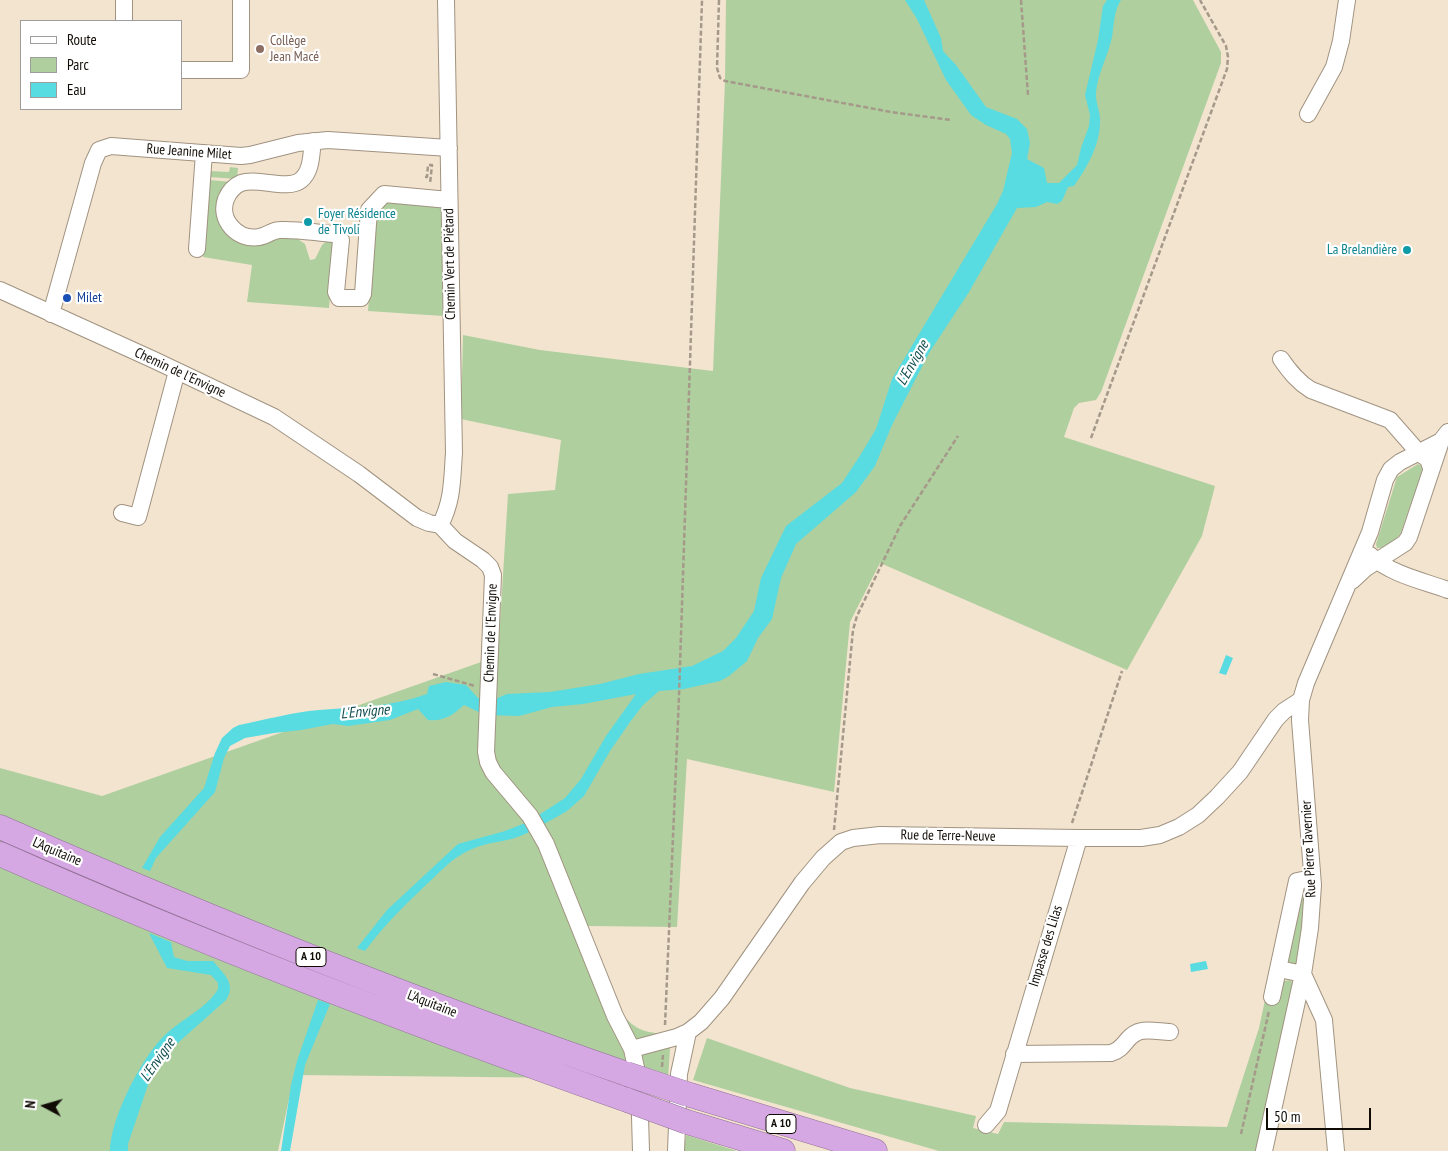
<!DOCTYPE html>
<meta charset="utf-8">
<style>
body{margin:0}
#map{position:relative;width:1448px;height:1151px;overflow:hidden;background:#f3e4d0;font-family:"PT Sans Narrow",sans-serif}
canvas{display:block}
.legend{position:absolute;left:20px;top:20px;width:162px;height:90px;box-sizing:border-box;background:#fff;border:1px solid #9f9d9b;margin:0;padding:6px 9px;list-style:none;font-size:15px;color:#100b05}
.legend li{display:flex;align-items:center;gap:10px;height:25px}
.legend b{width:25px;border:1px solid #9f9d9b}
.north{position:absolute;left:20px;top:1081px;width:50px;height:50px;-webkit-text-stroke:4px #fff;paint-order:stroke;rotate:276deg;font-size:14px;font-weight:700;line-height:20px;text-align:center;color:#100b05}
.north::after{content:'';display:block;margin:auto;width:18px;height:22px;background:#100b05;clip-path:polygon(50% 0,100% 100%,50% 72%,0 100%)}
.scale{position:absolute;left:1266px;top:1108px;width:105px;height:22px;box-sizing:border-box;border:2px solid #100b05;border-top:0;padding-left:6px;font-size:15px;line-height:18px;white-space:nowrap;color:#100b05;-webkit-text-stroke:4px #fff;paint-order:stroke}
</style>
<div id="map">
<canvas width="1448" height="1151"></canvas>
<ul class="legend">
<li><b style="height:6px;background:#fff"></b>Route</li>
<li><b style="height:14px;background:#afcf9f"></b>Parc</li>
<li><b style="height:14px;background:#58dce1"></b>Eau</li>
</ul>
<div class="north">N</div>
<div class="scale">50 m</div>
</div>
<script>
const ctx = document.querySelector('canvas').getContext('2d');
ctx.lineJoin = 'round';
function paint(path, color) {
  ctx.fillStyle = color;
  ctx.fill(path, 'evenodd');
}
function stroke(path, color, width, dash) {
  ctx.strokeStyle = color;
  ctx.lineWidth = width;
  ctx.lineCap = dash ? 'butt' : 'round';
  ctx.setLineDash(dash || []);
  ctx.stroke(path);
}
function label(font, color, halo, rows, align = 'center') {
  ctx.font = font + ' "PT Sans Narrow",sans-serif';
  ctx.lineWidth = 4.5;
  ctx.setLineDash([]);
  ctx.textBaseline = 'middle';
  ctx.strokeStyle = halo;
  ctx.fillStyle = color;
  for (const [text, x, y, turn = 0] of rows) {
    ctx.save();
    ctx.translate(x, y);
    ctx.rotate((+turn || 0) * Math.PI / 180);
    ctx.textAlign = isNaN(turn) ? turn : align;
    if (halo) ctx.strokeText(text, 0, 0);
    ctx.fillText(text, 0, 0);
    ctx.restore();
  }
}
paint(new Path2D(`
 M726,0H1193L1221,52V63L1101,392L1096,400L1079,403L1074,408L1064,437L1215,486L1202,536L1127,670L880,563L850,622L834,792L687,759L677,927L588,926L624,1016C638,1033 651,1033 671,1034L668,1079L294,1075L278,1151H0V768L102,796L498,656L508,494L555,490L561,440L461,419L463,335L540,350L713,371L725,81Z
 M230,167L238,168L237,179L209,177V171L229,172Z
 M209,180L232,182L220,221L273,238L295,237L305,244L310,260L315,259L322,245L328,240L334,242L329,308L247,302L252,265L203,257Z
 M387,199L441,204L443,316L368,311L375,211Z
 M1418,464L1422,466L1423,468L1401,533C1395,541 1387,548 1377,548L1376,544L1397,477Z
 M1302,891L1304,893L1303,928L1299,961L1296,964H1292L1288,961Z
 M1290,980L1293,983L1292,994L1256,1151H939L693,1080L707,1038L850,1088L976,1116L973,1128L998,1134L1004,1122L1227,1127L1259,1028L1265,1000L1276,1001L1284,981Z
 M686,1135L737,1151H684Z`), '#afcf9f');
paint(new Path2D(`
 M905,0H924L941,38L943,51L956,65L986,107L1017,119L1027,129L1030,143L1027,159L1044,168L1047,183H1059L1077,165L1081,148L1089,126L1090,115L1085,95L1098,40L1103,6L1107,0H1121C1114,10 1114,25 1112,37C1108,56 1098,73 1096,92C1095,102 1100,110 1100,119C1101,143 1088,166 1074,186L1068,187L1062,201L1057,204L1047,202L1036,207L1017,208L969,292L929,353L892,425L875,466L856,492L796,544L781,578L772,619L758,638L747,661L729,676L720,681L684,689L659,691L643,705L630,722L610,751L584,796L567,811L544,824L541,823C517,845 495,838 470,850C453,857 441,871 428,883C404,906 385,924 365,951L357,948L387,910L458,844L505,831L528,822L565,798L581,779L606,736L636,694L583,704L552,707L519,716L485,715L464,705C454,714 444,722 428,720L418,709L390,720L348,726L333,724L301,730L274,733L245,738L230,746L224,758L215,792L156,858L150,871L142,868L160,837L204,788L215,753L222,738L233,728L239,725C265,720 293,712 319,710C356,707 392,707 427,694L429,686L446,682L466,685L478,698L493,700L507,694L550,692L600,684L639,674L692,666L723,651L736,638L754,611L761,578L786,526L842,483L861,454L876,429L892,379L997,204L1003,191L1012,153L1010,139L1006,134L986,125L971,115L946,80L917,19Z
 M1226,655L1233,658L1226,675L1219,673Z
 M149,933L171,942L174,957L187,961H213C223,973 237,984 226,1000L171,1049L151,1076L128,1144V1151H110C110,1119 142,1056 166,1034C182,1019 207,1008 218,989V983L211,975L167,968Z
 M1206,961L1208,969L1191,972L1190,964Z
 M318,1000L330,1004L305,1065L290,1151H281L291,1085L297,1061Z`), '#58dce1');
const minor = new Path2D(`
 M124,0V20
 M181,70H241V0
 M1308,114L1334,67L1341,41L1347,0
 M313,141C311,154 312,171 301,180C287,191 258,177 241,183C234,186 229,192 226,199C218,220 238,241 259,237C267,236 272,230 280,230C298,229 317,233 334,234L338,235L341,240L336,292L339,298H361L363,294L369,210L384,194L449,200
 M197,249L204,153
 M0,290L154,360L274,417L359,474L417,518L429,523L440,525L455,541L483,560L490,567L493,575L486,752L488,762L493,772L530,816L546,844L615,1016L632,1049L639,1082L641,1151
 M51,314L93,163L99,150L111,146L241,156L250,155L298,143L328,140L449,148
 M1281,359C1290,372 1298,382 1311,390L1390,420L1419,453L1428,459L1431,468
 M122,513L138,517L177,371
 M440,525C453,501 452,479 454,453L446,0
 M1370,555C1390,574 1423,581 1448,590
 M1352,581L1366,568L1405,543L1409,537L1441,441L1448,432
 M1279,969L1303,974L1324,1020L1336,1151
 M1272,997L1297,881L1312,878
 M632,1049L677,1037L688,1032L701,1022L722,998L802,883L823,858L841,842L853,838L880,835L1079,838H1141L1160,835L1179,827L1198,815L1217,797L1240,772L1276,719L1284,711L1301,700
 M1014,1054L1111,1053C1125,1049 1125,1038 1136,1033C1145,1028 1160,1032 1170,1032
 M986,1125L998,1111L1079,838
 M676,1151L679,1074L688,1032
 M1264,1151L1303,974L1310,928L1313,885L1300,720L1301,700L1306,683L1370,532L1385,480L1391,469L1400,462L1441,441`);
const highway = new Path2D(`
 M0,827C206,917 414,1001 627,1074
 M0,854C205,945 415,1025 627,1100
 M687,1094L875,1151
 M687,1122L783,1151`);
stroke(minor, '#a09380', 18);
stroke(highway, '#917195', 25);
stroke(new Path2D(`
 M719,0L717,68L720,78L725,81L891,112L951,120
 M1021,0L1028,95
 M425,177H427L428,165H432L430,184
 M1091,438L1227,69L1228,57L1226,46L1200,0
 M433,674L475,686
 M1072,823L1122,671
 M834,830L853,630L857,616L900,526L958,436
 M665,1025L679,696L702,0
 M662,1067L663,1055
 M1241,1134L1269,1011`), '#a5998a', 2.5, [5, 2.5]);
stroke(minor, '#fff', 16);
stroke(highway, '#d6a8e3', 24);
const highwayBridge = new Path2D(`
 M627,1074L687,1094
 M627,1100L687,1122`);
stroke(highwayBridge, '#917195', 25, []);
stroke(highwayBridge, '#d6a8e3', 24);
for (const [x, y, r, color] of [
 [260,49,5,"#8d6e63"],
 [308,222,5,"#0f9aa8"],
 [1407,250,5,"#0f9aa8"],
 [67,298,5,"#1a4fb4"]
]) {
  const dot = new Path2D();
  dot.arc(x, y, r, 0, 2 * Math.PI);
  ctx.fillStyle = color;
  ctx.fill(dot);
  stroke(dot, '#fff', 2);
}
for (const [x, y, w] of [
 [311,957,30],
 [781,1124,30]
]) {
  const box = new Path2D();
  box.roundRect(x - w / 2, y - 9.5, w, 19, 4);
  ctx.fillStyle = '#fff';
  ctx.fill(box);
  stroke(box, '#100b05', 1);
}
label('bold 12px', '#100b05', null, [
 ["A 10",311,957],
 ["A 10",781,1124]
]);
label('14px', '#785e54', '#fff', [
 ["Collège",270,41],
 ["Jean Macé",270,57]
], 'left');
label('14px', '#100b05', '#fff', [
 ["Rue Jeanine Milet",189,152,4],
 ["Chemin Vert de Piétard",450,264,-91],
 ["Chemin de l'Envigne",180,373,25],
 ["Chemin de l'Envigne",491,633,-88],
 ["Rue de Terre-Neuve",948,836,1],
 ["Rue Pierre Tavernier",1309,849,-93],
 ["L'Aquitaine",57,852,23],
 ["Impasse des Lilas",1046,946,-73],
 ["L'Aquitaine",432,1004,21]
]);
label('14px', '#0d838f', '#fff', [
 ["Foyer Résidence",318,214],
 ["de Tivoli",318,230],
 ["La Brelandière",1397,250,"right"]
], 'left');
label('14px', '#164399', '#fff', [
 ["Milet",77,298]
], 'left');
label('italic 15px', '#114c4e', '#fff', [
 ["L'Envigne",913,363,-60],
 ["L'Envigne",365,712,-5],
 ["L'Envigne",158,1060,-55]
]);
</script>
